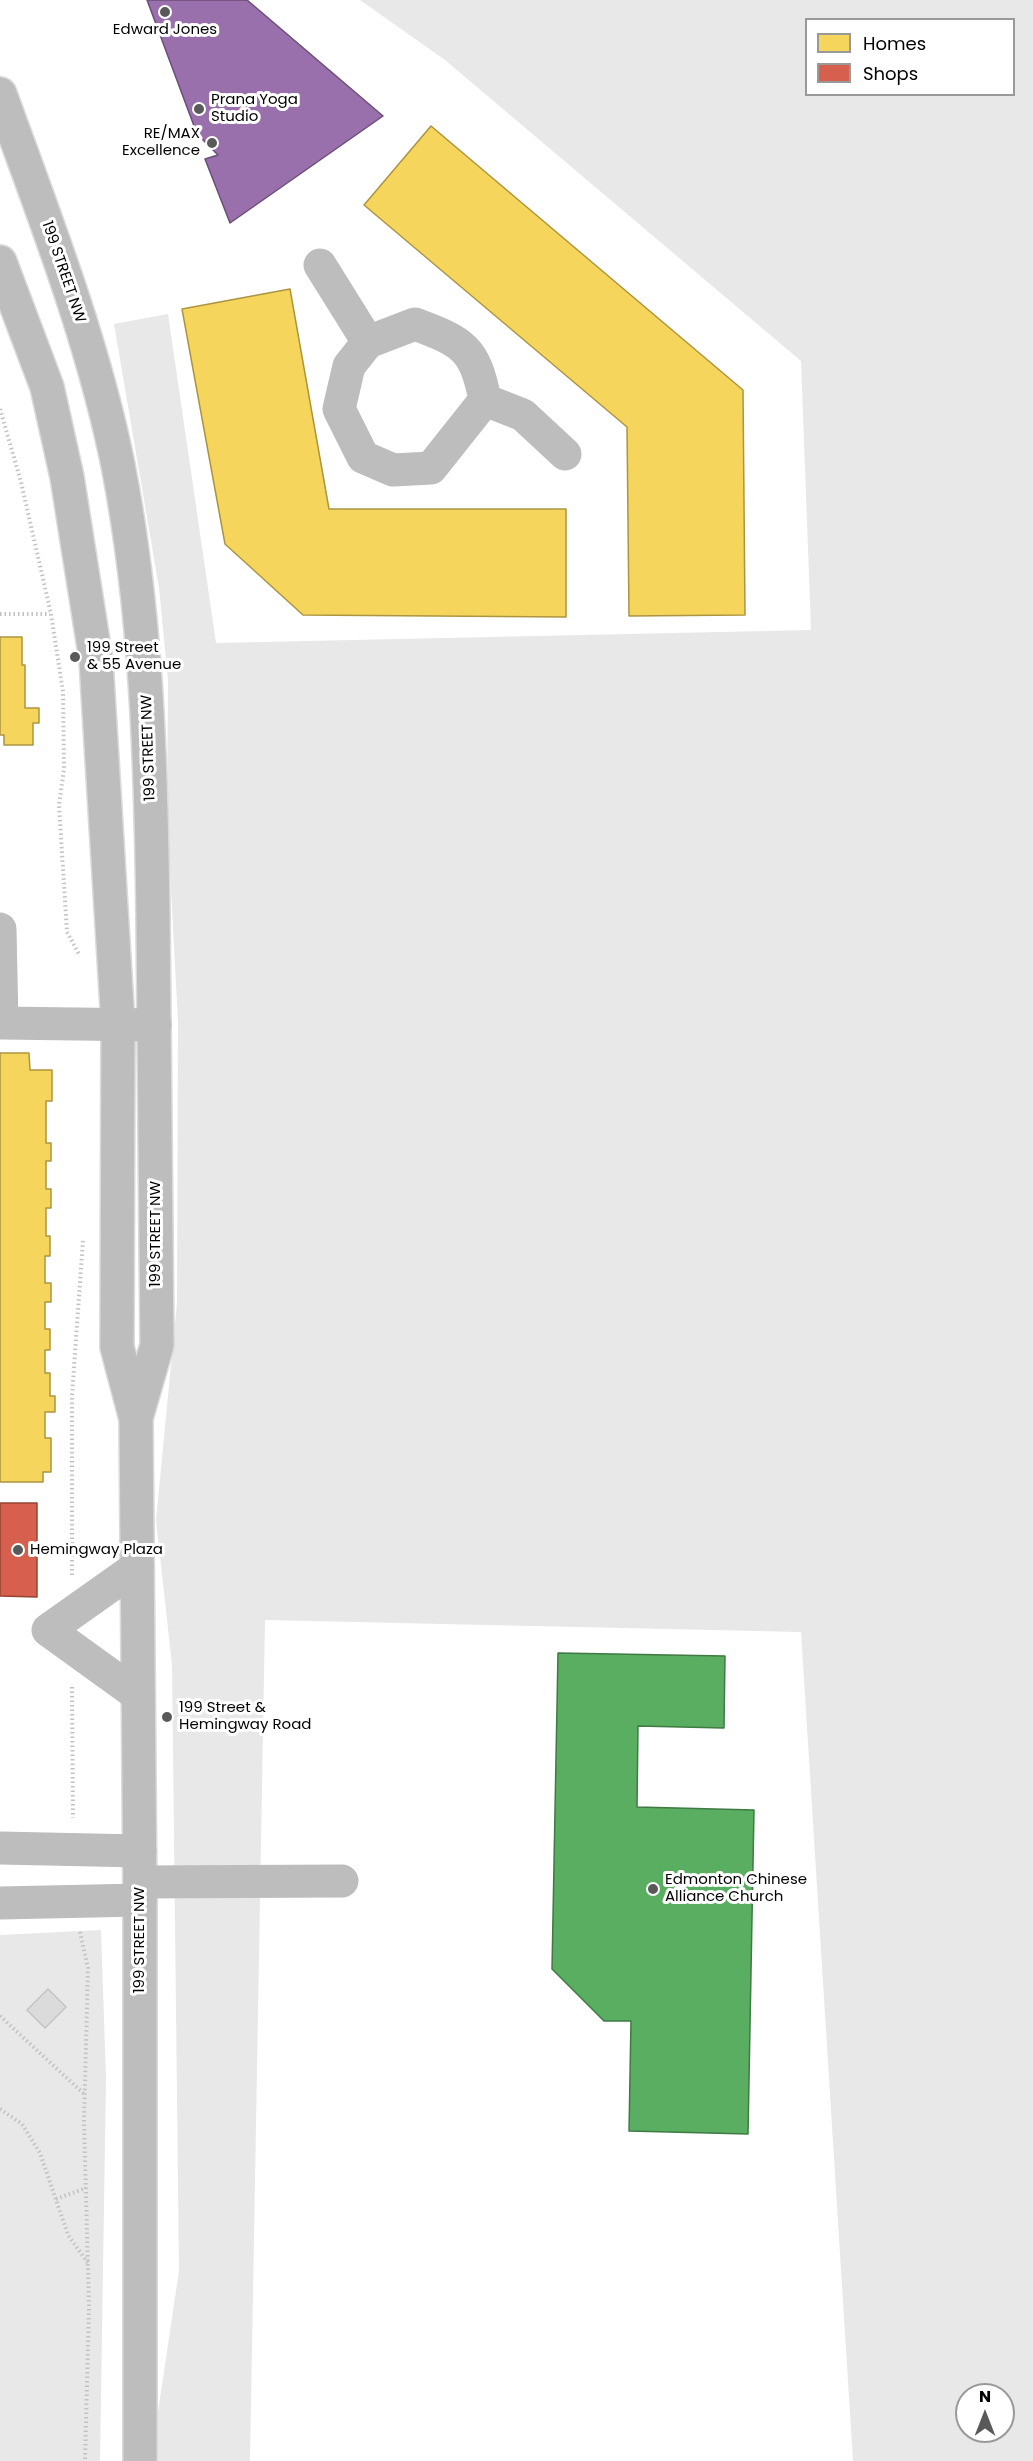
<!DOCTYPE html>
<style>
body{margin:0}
#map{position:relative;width:1033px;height:2461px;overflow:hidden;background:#fff;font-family:Poppins,sans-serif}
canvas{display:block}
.legend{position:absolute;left:805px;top:18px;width:210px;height:78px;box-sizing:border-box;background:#fff;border:2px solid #999;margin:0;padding:8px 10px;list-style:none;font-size:18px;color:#000}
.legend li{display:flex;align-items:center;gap:12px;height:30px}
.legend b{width:30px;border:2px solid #999}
.north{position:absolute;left:955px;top:2383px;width:60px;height:60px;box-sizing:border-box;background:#fff;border:2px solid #999;border-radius:50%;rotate:0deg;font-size:16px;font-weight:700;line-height:24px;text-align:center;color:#000}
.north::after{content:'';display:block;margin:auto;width:21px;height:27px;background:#595959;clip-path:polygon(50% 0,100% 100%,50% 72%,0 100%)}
</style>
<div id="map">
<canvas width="1033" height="2461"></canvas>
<ul class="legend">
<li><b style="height:16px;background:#f6d55c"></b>Homes</li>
<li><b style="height:16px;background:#d6604d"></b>Shops</li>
</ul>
<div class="north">N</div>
</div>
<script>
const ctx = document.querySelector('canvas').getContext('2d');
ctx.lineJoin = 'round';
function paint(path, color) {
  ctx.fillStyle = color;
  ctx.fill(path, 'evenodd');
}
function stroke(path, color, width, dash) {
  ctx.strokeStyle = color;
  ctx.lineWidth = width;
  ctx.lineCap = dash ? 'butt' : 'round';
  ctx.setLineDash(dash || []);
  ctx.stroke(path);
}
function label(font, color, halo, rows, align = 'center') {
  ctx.font = font + ' Poppins,sans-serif';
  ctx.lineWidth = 6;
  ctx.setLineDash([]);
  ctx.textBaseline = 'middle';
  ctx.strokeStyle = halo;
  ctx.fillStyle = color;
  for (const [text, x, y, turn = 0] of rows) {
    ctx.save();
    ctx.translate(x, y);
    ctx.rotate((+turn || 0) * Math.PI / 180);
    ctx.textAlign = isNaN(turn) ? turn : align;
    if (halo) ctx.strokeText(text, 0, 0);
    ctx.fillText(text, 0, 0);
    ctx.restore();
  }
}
paint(new Path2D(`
 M360,0H1033V2461H853L801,1632L265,1620L250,2461H156V2425L179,2271L172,1665L156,1520L177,1303L178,1023L167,812L168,680L159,588L114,324L168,314L216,643L811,630L801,361L445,60ZM806,20H1014V94H806ZM967,2395H1003V2431H967Z
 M101,1930L106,2078L100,2461H0V1935Z`), '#e8e8e8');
const homes = new Path2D(`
 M431,126L743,390L745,615L629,616L627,427L364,205Z
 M290,289L329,509H566V617L303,615L225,544L182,309Z
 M0,637H22V665H25V708H39V723H33V745H4V735H0Z
 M0,1053H29L30,1070H52V1101H46V1143H51V1161H46V1189H51V1208H46V1236H50V1256H45V1283H51V1302H45V1329H50V1350H45V1373H50V1396H55V1412H45V1438H51V1472H43V1482H0Z`);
paint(homes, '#f6d55c');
stroke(homes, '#ac9540', 1.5);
const shops = new Path2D(`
 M0,1503H37V1597L0,1596Z`);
paint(shops, '#d6604d');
stroke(shops, '#964336', 1.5);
const offices = new Path2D(`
 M147,0H247L383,116L230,223L205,159L218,155L197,134Z`);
paint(offices, '#9970ab');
stroke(offices, '#6b4e78', 1.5);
const public = new Path2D(`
 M558,1653L725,1656L724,1728L638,1726L637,1807L754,1810L748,2134L629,2131L631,2021H604L552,1969Z`);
paint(public, '#5aae61');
stroke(public, '#3f7a44', 1.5);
const building = new Path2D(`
 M48,1989L66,2007L45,2028L27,2010Z`);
paint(building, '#dbdbdb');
stroke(building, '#c3c3c3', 1.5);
const major = new Path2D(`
 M0,94C44,216 92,337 118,465C147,614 151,765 153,916C155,1059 156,1202 157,1345L136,1418
 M0,262L47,387L67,477L96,660L118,1024L117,1347L136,1419L140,1900V2461`);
stroke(major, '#dbdbdb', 36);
stroke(new Path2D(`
 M0,409L21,482L51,614L63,692L64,769L59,805L67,932L80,956
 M0,614H50
 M72,1575V1396L83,1240
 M72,1687L73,1818
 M80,1932L88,1968L84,2122L89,2306L85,2461
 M0,2016L84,2094
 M0,2109L22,2124L40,2153L68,2235L88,2263
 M56,2199L86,2188`), '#c2c2c2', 4, [1.5, 3]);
stroke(new Path2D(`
 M320,265L368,342
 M415,324C463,342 475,348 485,400L431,468L393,470L363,457L339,409L349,366L368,342Z
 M485,400L523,415L565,454
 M0,929L2,1023
 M0,1023L155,1025
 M137,1567L48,1630L138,1695
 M0,1848L140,1851
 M140,1882L342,1881
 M0,1903L140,1900`), '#bdbdbd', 33);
stroke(major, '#bdbdbd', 33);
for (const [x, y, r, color] of [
 [165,12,6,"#595959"],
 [199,109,6,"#595959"],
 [212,143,6,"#595959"],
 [75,657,6,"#595959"],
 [18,1550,6,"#595959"],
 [167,1717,6,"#595959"],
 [653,1889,6,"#595959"]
]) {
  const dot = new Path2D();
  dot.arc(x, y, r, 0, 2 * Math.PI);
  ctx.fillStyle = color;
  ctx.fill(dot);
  stroke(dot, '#fff', 2);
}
label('15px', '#000', '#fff', [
 ["Edward Jones",165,30,"center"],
 ["Prana Yoga",211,100],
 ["Studio",211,117],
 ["RE/MAX",200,134,"right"],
 ["Excellence",200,151,"right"],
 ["199 Street",87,648],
 ["& 55 Avenue",87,665],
 ["Hemingway Plaza",30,1550],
 ["199 Street &",179,1708],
 ["Hemingway Road",179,1725],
 ["Edmonton Chinese",665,1880],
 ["Alliance Church",665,1897]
], 'left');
label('15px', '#000', '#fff', [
 ["199 STREET NW",63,272,71],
 ["199 STREET NW",149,748,-92],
 ["199 STREET NW",156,1234,-90],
 ["199 STREET NW",140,1940,-90]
]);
</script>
